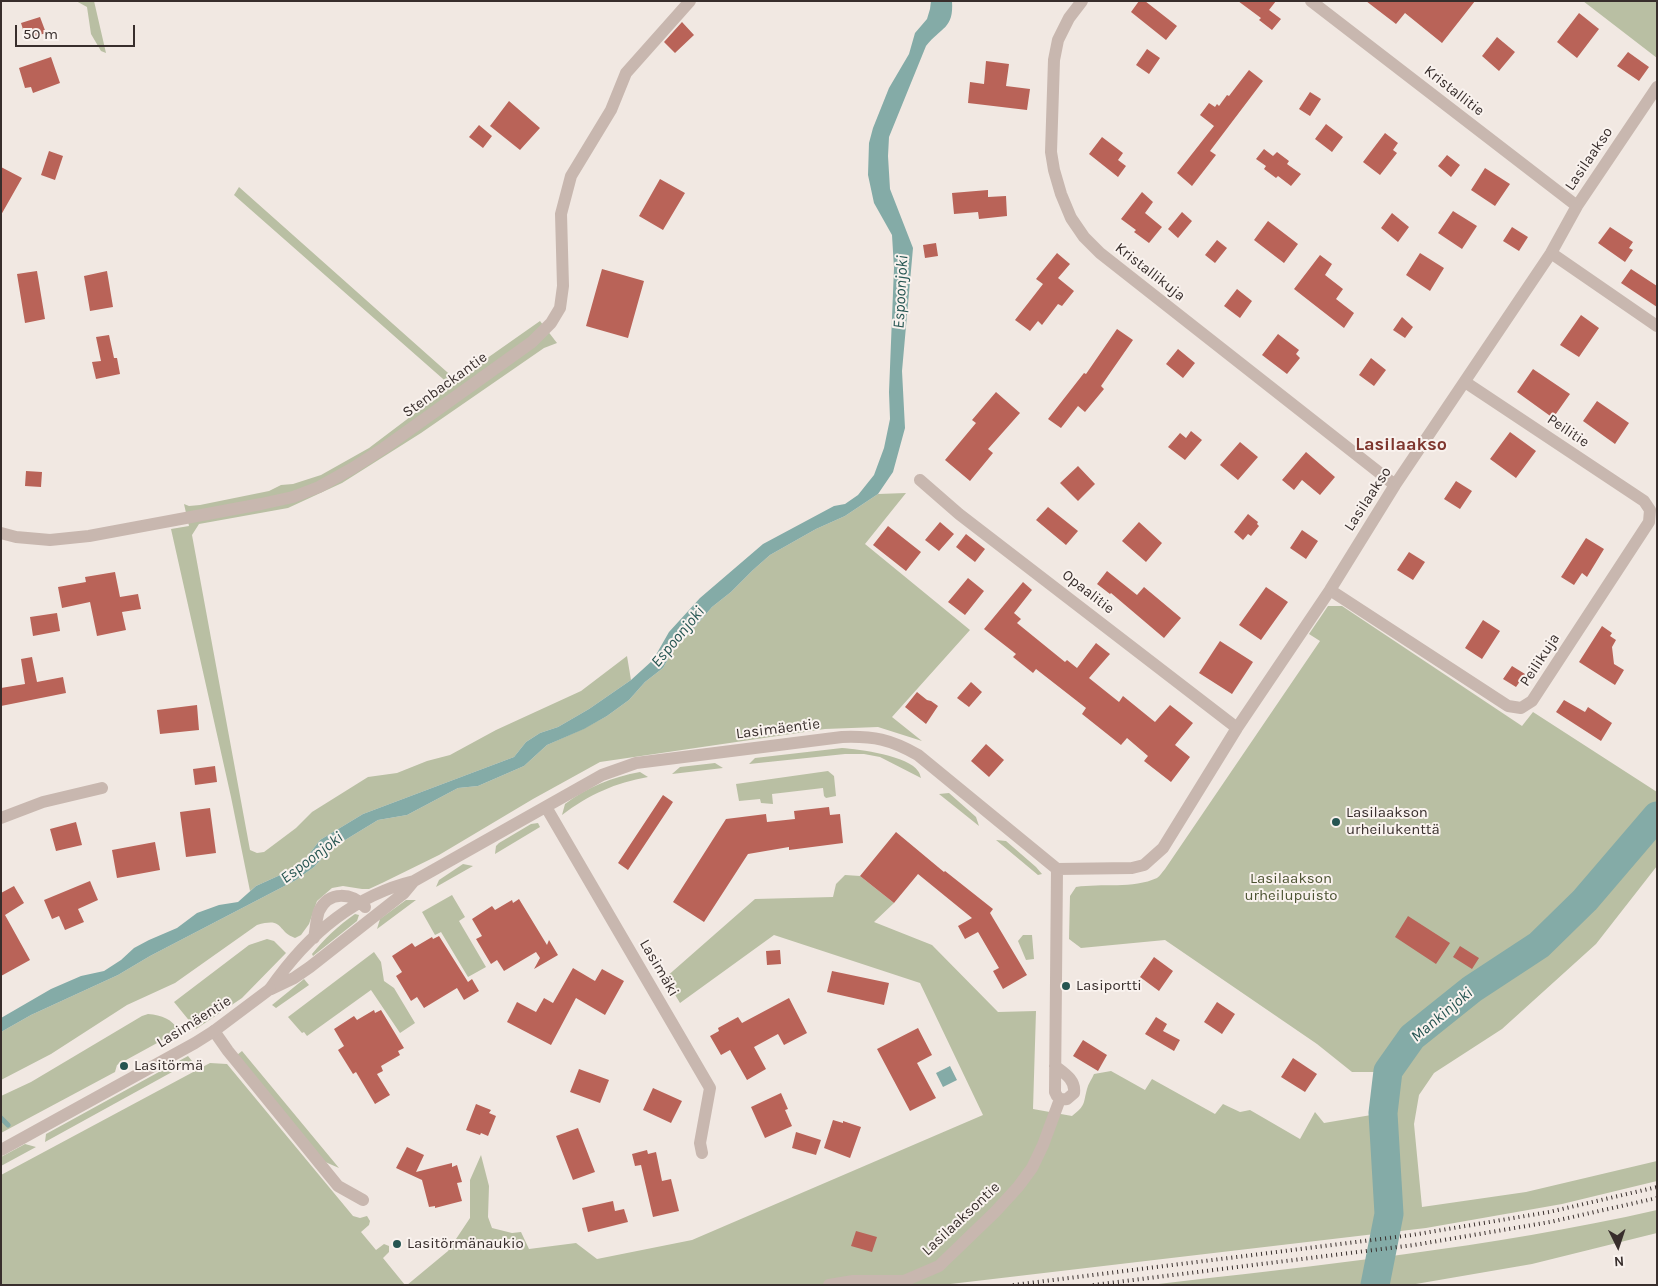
<!DOCTYPE html>
<meta charset="utf-8">
<style>
body{margin:0}
#map{position:relative;width:1658px;height:1286px;overflow:hidden;background:#f1e8e2;font-family:Karla,sans-serif}
canvas{display:block}
.frame{position:absolute;inset:0;border:2px solid #382e2c;pointer-events:none}
.north{position:absolute;left:1593px;top:1221px;width:50px;height:50px;-webkit-text-stroke:4px #f9f2ee;paint-order:stroke;rotate:176deg;font-size:14px;font-weight:700;line-height:20px;text-align:center;color:#382e2c}
.north::after{content:'';display:block;margin:auto;width:18px;height:22px;background:#382e2c;clip-path:polygon(50% 0,100% 100%,50% 72%,0 100%)}
.scale{position:absolute;left:15px;top:25px;width:120px;height:22px;box-sizing:border-box;border:2px solid #382e2c;border-top:0;padding-left:6px;font-size:15px;line-height:18px;white-space:nowrap;color:#382e2c;-webkit-text-stroke:4px #f9f2ee;paint-order:stroke}
</style>
<div id="map">
<canvas width="1658" height="1286"></canvas>
<div class="frame"></div>
<div class="north">N</div>
<div class="scale">50 m</div>
</div>
<script>
const ctx = document.querySelector('canvas').getContext('2d');
ctx.lineJoin = 'round';
function paint(path, color) {
  ctx.fillStyle = color;
  ctx.fill(path, 'evenodd');
}
function stroke(path, color, width, dash) {
  ctx.strokeStyle = color;
  ctx.lineWidth = width;
  ctx.lineCap = dash ? 'butt' : 'round';
  ctx.setLineDash(dash || []);
  ctx.stroke(path);
}
function label(font, color, halo, rows, align = 'center') {
  ctx.font = font + ' Karla,sans-serif';
  ctx.lineWidth = 4;
  ctx.setLineDash([]);
  ctx.textBaseline = 'middle';
  ctx.strokeStyle = halo;
  ctx.fillStyle = color;
  for (const [text, x, y, turn = 0] of rows) {
    ctx.save();
    ctx.translate(x, y);
    ctx.rotate((+turn || 0) * Math.PI / 180);
    ctx.textAlign = isNaN(turn) ? turn : align;
    if (halo) ctx.strokeText(text, 0, 0);
    ctx.fillText(text, 0, 0);
    ctx.restore();
  }
}
paint(new Path2D(`
 M76,1H94L106,53L101,51L91,34L87,7Z
 M1583,1H1657V58Z
 M239,187L456,380L540,321L557,343L544,348L421,433L342,483L288,508L199,524L192,535L250,850L257,853L264,852L296,828L312,812L368,777L397,773L427,761L450,755L496,730L581,691L627,656L631,680L589,709L558,727L540,733L526,742L514,757L363,814L320,840L300,866L256,886L250,891L231,797L171,529L189,526L184,504L189,506L200,505L269,491L281,485L293,484L321,475L369,448L451,386L234,195Z
 M906,493L865,544L970,630L892,717L922,741L878,727L825,729L600,762L533,799L439,855L382,883L369,889H362L343,886L332,888L317,901L309,924L301,935L295,938C276,931 285,917 257,925L175,983L127,1005L51,1054L1,1080V1032L31,1015L118,975L150,956L296,880L314,867L332,848L378,820L407,815L458,788L478,786L524,766L547,745L583,729L607,716L629,700L645,682L663,668L675,647L689,634L712,607L731,592L753,570L770,555L816,529L845,516L878,494Z
 M1328,606H1342L1522,726L1533,712L1657,792V866L1596,944L1502,1029L1434,1073L1419,1095L1414,1124L1422,1207L1526,1192L1657,1161V1181L1562,1204L1426,1228L942,1285H407L448,1251L470,1218V1180L481,1155L489,1186L488,1217L492,1228L512,1233L521,1232L529,1249L576,1243L597,1259L692,1240L983,1115L920,983L774,935L680,1003L665,978L755,899L833,897L836,884L845,875L860,876L894,903L874,922L932,945L998,1012L1036,1011L1033,1109L1072,1116C1086,1105 1083,1104 1087,1089C1088,1084 1092,1079 1094,1074L1111,1071L1145,1090L1152,1079L1215,1114L1223,1104L1240,1112L1250,1110L1300,1139L1315,1112L1324,1123L1383,1113L1387,1072H1352L1317,1044L1165,940L1081,948L1069,939L1070,896L1076,887C1102,883 1133,889 1157,878C1160,876 1162,872 1165,869L1320,641L1309,634Z
 M842,748C859,749 909,756 918,771C920,773 920,776 921,778L880,757L864,754H845L749,764L755,758Z
 M715,763L723,768L672,774L680,767Z
 M828,771L834,776L836,796L826,798L824,796L823,788L772,794L773,804L761,803L760,799L739,801L736,784Z
 M640,772L648,777C615,783 590,794 562,815L565,804C587,787 613,777 640,772Z
 M949,793L976,817L979,826L939,794Z
 M538,823L540,827L495,854L496,846L499,843L531,824Z
 M996,840L1006,841L1036,867L1042,874L1038,875Z
 M463,864L473,866L436,887L439,880Z
 M452,895L465,917L459,921L486,967L468,977L441,932L435,935L422,912Z
 M406,900H416L377,929L380,919Z
 M355,914L359,915L357,921L313,956L312,954C325,938 338,926 355,914Z
 M1023,935H1032L1034,959L1026,960L1018,941Z
 M267,939L274,941L286,953L242,998L196,1029L174,1002L249,945Z
 M374,952L381,962L384,981L394,988L415,1023L400,1033L371,990L307,1036L304,1032L302,1033L288,1017Z
 M304,979L309,985L276,1008L272,1005Z
 M148,1014C162,1015 172,1019 179,1031L117,1065L115,1072L1,1133V1096L31,1082L142,1016Z
 M242,1051L339,1168L323,1161L237,1055Z
 M188,1056L192,1061L45,1142L46,1134Z
 M210,1063L227,1064L353,1216L360,1218L367,1216L370,1221L369,1225L361,1232L376,1250L384,1244L389,1246V1252L383,1258L405,1285H1V1175Z
 M25,1144L36,1147L1,1166V1157Z
 M1657,1210V1233L1532,1264L1410,1285H1150C1320,1265 1490,1248 1657,1210Z`), '#b9bfa3');
paint(new Path2D(`
 M931,1H952C954,29 941,27 926,46L889,137L888,156L890,189L913,248L902,371L905,428L893,472L878,494L845,516L816,529L770,555L753,570L731,592L712,607L689,634L675,647L663,668L645,682L629,700L607,716L584,729L547,745L524,766L478,786L458,788L407,815L378,820L332,848L314,867L296,880L150,956L118,975L31,1015L1,1032V1018L51,989L81,976L104,971L121,960L134,948L149,940L177,928L197,913L219,905L238,902L256,886L300,866L320,840L363,814L514,757L526,742L540,733L558,727L589,709L631,680L653,660L669,632L700,598L763,544L834,506L845,504L858,495L874,475L884,448L890,419L889,392L894,268L892,235L874,203L868,175L869,143L873,128L889,88L909,54L915,33L927,19L930,9Z
 M950,1066L957,1080L943,1087L936,1073Z`), '#84aba7');
stroke(new Path2D(`
 M1,1118L8,1125`), '#84aba7', 5);
stroke(new Path2D(`
 M1375,1285L1389,1214L1383,1113L1388,1071L1412,1037L1472,989L1539,945L1585,900L1657,816`), '#84aba7', 29);
paint(new Path2D(`
 M1139,1H1145L1177,26L1166,40L1131,12Z
 M1238,1H1276L1269,10L1281,19L1272,30L1259,20L1261,18Z
 M1366,1H1475L1442,43L1405,13L1396,24Z
 M1579,13L1599,29L1577,58L1557,42Z
 M40,17L46,33L26,39L21,23Z
 M682,22L694,35L675,53L664,42Z
 M1497,37L1515,52L1499,71L1482,56Z
 M1147,49L1160,58L1149,74L1136,65Z
 M1628,52L1649,67L1639,81L1617,66Z
 M51,57L60,83L33,93L31,87L25,88L19,68Z
 M986,61L1009,64L1006,86L1030,89L1027,110L968,103L970,82L984,84Z
 M1249,70L1263,81L1210,151L1216,155L1192,186L1177,173L1214,126L1200,115L1209,103L1215,107L1217,104L1219,106L1227,95L1229,96Z
 M1310,92L1321,99L1310,116L1299,109Z
 M509,101L540,128L520,150L490,126Z
 M1326,124L1343,137L1332,152L1315,139Z
 M479,125L492,136L483,148L469,137Z
 M1385,133L1398,143L1393,150L1397,153L1380,175L1363,162Z
 M1102,137L1123,153L1118,160L1126,166L1118,177L1089,154Z
 M1264,149L1273,156L1277,152L1289,161L1287,164L1301,174L1291,186L1278,176L1276,178L1264,169L1266,166L1256,159Z
 M49,151L63,156L55,180L41,175Z
 M1447,155L1460,165L1451,177L1438,166Z
 M1,167L22,178L1,215Z
 M1485,168L1510,184L1495,206L1471,190Z
 M660,179L685,193L663,230L639,216Z
 M988,190V197L1006,196L1007,216L979,219L978,212L954,214L952,193Z
 M1142,192L1153,202L1145,213L1162,227L1149,243L1134,232L1136,230L1121,219Z
 M1453,211L1477,226L1462,249L1438,233Z
 M1182,212L1192,221L1178,238L1168,229Z
 M1392,213L1409,227L1398,242L1381,228Z
 M1268,221L1298,244L1284,263L1254,240Z
 M1512,227L1528,237L1519,251L1503,241Z
 M1610,227L1633,242L1629,248L1633,250L1625,262L1598,243Z
 M1217,240L1227,248L1215,263L1205,255Z
 M936,243L938,256L925,258L923,245Z
 M1057,253L1070,264L1058,278L1074,291L1062,306L1058,304L1042,325L1038,321L1030,331L1015,320L1043,284L1036,279Z
 M1420,253L1444,268L1430,291L1406,275Z
 M1320,255L1332,264L1325,275L1343,289L1336,299L1354,313L1344,328L1294,289Z
 M602,269L644,281L628,338L586,326Z
 M1631,269L1657,286V307L1621,283Z
 M37,271L45,319L25,323L17,274Z
 M107,271L113,307L90,311L84,276Z
 M1237,289L1252,301L1240,318L1224,306Z
 M1581,315L1599,328L1579,357L1560,345Z
 M1402,317L1413,327L1405,338L1393,330Z
 M1117,329L1133,340L1101,386L1104,389L1085,412L1078,406L1061,428L1048,419L1084,373L1086,374Z
 M1278,334L1299,350L1296,354L1300,358L1287,374L1262,355Z
 M109,335L114,358H117L120,374L96,379L92,362L101,361L96,337Z
 M1178,349L1195,363L1183,378L1166,364Z
 M1371,358L1386,370L1374,386L1359,375Z
 M1533,369L1570,394L1553,418L1517,392Z
 M996,392L1020,413L988,449L993,453L970,481L945,460L976,423L972,420Z
 M1597,401L1629,423L1615,444L1583,421Z
 M1191,431L1202,440L1185,460L1168,447L1180,433L1186,438Z
 M1510,432L1536,451L1516,478L1490,459Z
 M1240,442L1258,457L1238,480L1220,465Z
 M1306,452L1335,477L1320,495L1302,480L1294,490L1282,480Z
 M1078,466L1095,484L1078,501L1060,483Z
 M26,471L42,472L41,487L25,486Z
 M1456,481L1472,491L1460,509L1444,499Z
 M1048,507L1078,531L1066,545L1036,520Z
 M1248,514L1258,522L1257,524L1259,526L1251,536L1248,534L1243,540L1234,532Z
 M940,522L954,534L939,551L925,540Z
 M1139,522L1162,543L1146,562L1122,541Z
 M888,526L921,552L906,571L873,545Z
 M1302,530L1318,541L1306,559L1290,548Z
 M966,534L985,549L975,562L956,547Z
 M1586,538L1604,549L1587,577L1582,573L1574,585L1561,577Z
 M1409,552L1425,562L1413,580L1397,570Z
 M1107,571L1137,595L1144,587L1181,618L1164,638L1111,593L1110,594L1097,584Z
 M115,572L120,597L138,594L141,609L122,612L126,630L97,636L90,602L62,608L58,587L86,582L85,577Z
 M968,578L984,591L965,615L948,602Z
 M1023,582L1032,590L1014,613L1021,619L1017,623L1065,662L1067,660L1077,668L1096,643L1110,654L1089,678L1119,702L1123,696L1155,722L1170,705L1193,723L1175,745L1190,757L1171,782L1144,761L1148,756L1127,738L1121,745L1082,714L1086,708L1036,669L1033,673L1013,657L1016,654L984,629Z
 M1266,587L1288,602L1261,640L1239,625Z
 M57,613L60,631L33,636L30,617Z
 M1483,620L1500,631L1482,659L1465,648Z
 M1602,626L1612,633L1610,636L1616,640L1612,647L1614,664L1624,670L1615,685L1579,662Z
 M1220,641L1253,662L1232,694L1199,673Z
 M32,657L37,682L63,677L66,693L1,706V688L25,684L21,659Z
 M1512,666L1525,674L1516,687L1503,679Z
 M971,682L982,692L969,707L957,698Z
 M917,692L927,700L931,701L938,706L926,724L905,707Z
 M1564,700L1585,712L1588,707L1612,723L1601,741L1556,712Z
 M197,705L199,730L160,734L157,710Z
 M986,744L1004,760L989,777L971,761Z
 M215,766L217,782L195,785L193,769Z
 M663,795L673,802L628,870L618,863Z
 M829,807L830,815L840,814L843,843L789,850V847L748,854L704,922L673,902L726,819L766,814L767,822L795,819L794,811Z
 M210,808L216,853L186,857L180,812Z
 M76,822L82,845L56,851L50,829Z
 M896,832L944,872L945,871L993,909L990,913L1027,975L1003,989L993,971L999,968L978,932L965,939L958,926L972,918L918,874L894,903L860,876Z
 M155,842L160,870L117,878L112,850Z
 M90,881L98,900L78,909L84,922L65,930L59,916L52,919L44,900Z
 M14,886L24,903L5,915L30,960L1,976V893Z
 M519,899L547,945L549,940L558,955L534,969L540,958L536,952L504,971L497,960L491,964L476,939L482,936L472,919L492,906L495,910L512,900L513,903Z
 M1408,916L1450,943L1436,964L1395,937Z
 M439,936L468,982L472,979L479,991L464,1000L457,988L424,1008L417,997L411,1001L396,976L402,972L392,956L412,943L415,947L432,937L433,939Z
 M1460,946L1479,958L1472,969L1453,957Z
 M780,950L781,964L767,965L766,951Z
 M1154,957L1173,971L1159,991L1140,977Z
 M573,968L595,981L602,969L624,981L605,1015L576,998L551,1045L507,1022L517,1002L536,1012L544,998L553,1003Z
 M832,971L889,983L884,1005L827,992Z
 M789,998L807,1033L784,1045L778,1034L754,1047L766,1069L747,1080L730,1050L721,1055L710,1036L719,1031L718,1028L738,1017L742,1023Z
 M1217,1002L1235,1014L1222,1034L1204,1022Z
 M374,1010L375,1013L381,1010L404,1048L398,1051L400,1055L381,1066L383,1071L377,1074L390,1095L375,1104L356,1072L353,1074L338,1050L344,1046L334,1029L354,1016L357,1020Z
 M1156,1017L1167,1024L1163,1031L1180,1040L1174,1051L1145,1034Z
 M918,1028L932,1055L917,1063L936,1098L910,1111L877,1049Z
 M1083,1040L1107,1055L1098,1071L1073,1056Z
 M1293,1058L1317,1074L1305,1092L1281,1077Z
 M579,1069L609,1080L600,1103L570,1092Z
 M653,1088L682,1101L671,1123L643,1110Z
 M781,1093L788,1109L785,1110L792,1126L765,1138L751,1107Z
 M476,1104L491,1110L489,1113L496,1116L488,1136L481,1133L480,1135L466,1130Z
 M833,1120L843,1123V1121L861,1127L850,1158L824,1148Z
 M578,1128L595,1172L573,1180L556,1136Z
 M796,1132L821,1140L816,1155L792,1148Z
 M407,1147L424,1155L416,1172L452,1163V1167L457,1165L462,1182L457,1183L462,1201L435,1208V1206L429,1207L422,1180L396,1168Z
 M647,1150L648,1154L656,1152L662,1181L671,1179L679,1211L653,1217L641,1165L635,1166L632,1154Z
 M613,1201L615,1211L624,1209L628,1222L588,1232L582,1208Z
 M856,1231L877,1237L872,1252L851,1246Z`), '#b96358');
stroke(new Path2D(`
 M1082,1L1069,18L1058,40L1054,60L1051,152L1054,170L1061,194L1071,218L1084,237L1100,253L1395,485
 M1311,1L1577,206
 M1551,253L1657,326
 M920,480L959,514L1237,728
 M1,533L16,537L50,540L89,536L261,504L293,497L319,487L353,468L384,448L532,342L551,323L560,308L563,286L561,214L571,176L611,110L626,73L690,1
 M1330,590L1508,706L1521,708L1532,701L1649,522L1650,510L1644,501L1465,382
 M546,807L710,1088L700,1143L702,1153
 M1,818L43,802L102,788
 M314,938C316,929 316,919 319,911C329,890 352,893 365,907
 M270,989C305,938 352,896 414,881L602,775L636,763L842,737C874,736 890,739 918,755L1057,869L1132,868L1144,865L1163,848L1237,728L1330,590L1395,485L1551,253L1577,206L1657,87
 M271,989L294,978L310,967L404,893L414,881
 M214,1031L228,1051L338,1186L363,1200
 M1055,1066C1064,1073 1076,1080 1074,1093L1067,1099C1060,1100 1057,1098 1055,1092L1057,869
 M829,1285L853,1281H904L939,1266L995,1212L1018,1187L1032,1168L1043,1145L1060,1099`), '#c8b7af', 12);
stroke(new Path2D(`
 M1,1150L195,1043L214,1031L270,989`), '#c8b7af', 12);
stroke(new Path2D(`
 M1013,1285L1412,1235L1549,1212L1657,1187
 M1093,1285L1414,1245L1550,1222L1657,1198`), '#382e2c', 4, [1, 4]);
for (const [x, y, r, color] of [
 [1336,822,5,"#265552"],
 [1066,986,5,"#265552"],
 [124,1066,5,"#265552"],
 [397,1244,5,"#265552"]
]) {
  const dot = new Path2D();
  dot.arc(x, y, r, 0, 2 * Math.PI);
  ctx.fillStyle = color;
  ctx.fill(dot);
  stroke(dot, '#f9f2ee', 2);
}
label('15px', '#382e2c', '#f9f2ee', [
 ["Kristallitie",1454,91,38],
 ["Lasilaakso",1589,159,-56],
 ["Kristallikuja",1150,272,38],
 ["Stenbackantie",445,385,-36],
 ["Peilitie",1568,431,34],
 ["Lasilaakso",1368,499,-57],
 ["Opaalitie",1088,592,38],
 ["Peilikuja",1540,660,-57],
 ["Lasimäentie",778,729,-7],
 ["Lasimäki",659,968,60],
 ["Lasimäentie",194,1022,-32],
 ["Lasilaaksontie",961,1219,-43]
]);
label('15px', '#382e2c', '#f9f2ee', [
 ["Lasilaakson",1346,813],
 ["urheilukenttä",1346,830],
 ["Lasiportti",1076,986],
 ["Lasitörmä",134,1066],
 ["Lasitörmänaukio",407,1244]
], 'left');
label('15px', '#4c5332', '#f9f2ee', [
 ["Lasilaakson",1291,879],
 ["urheilupuisto",1291,896]
]);
label('italic 16px', '#265552', '#f9f2ee', [
 ["Espoonjoki",901,292,-87],
 ["Espoonjoki",678,637,-50],
 ["Espoonjoki",312,858,-37],
 ["Mankinjoki",1442,1015,-40]
]);
label('bold 18px', '#7e362e', '#f9f2ee', [
 ["Lasilaakso",1401,445]
]);
</script>
